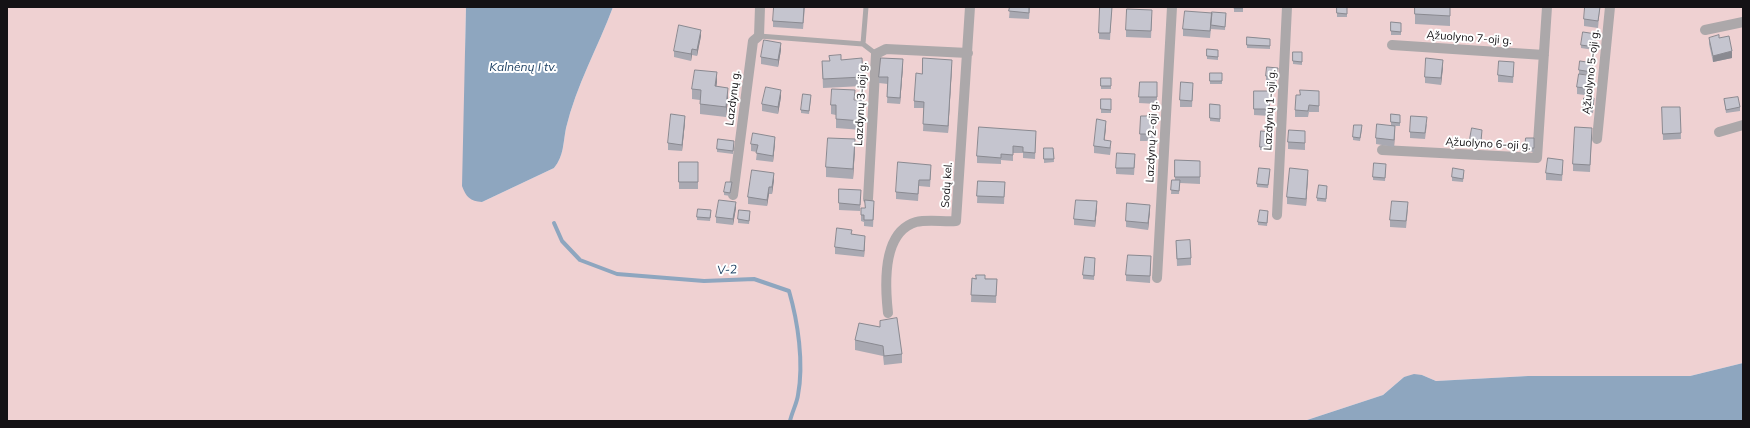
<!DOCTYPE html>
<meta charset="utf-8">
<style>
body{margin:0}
#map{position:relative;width:1750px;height:428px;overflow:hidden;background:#f5f0f9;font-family:Mulish,sans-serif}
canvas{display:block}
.frame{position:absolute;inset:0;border:8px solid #141215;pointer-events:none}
</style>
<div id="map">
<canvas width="1750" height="428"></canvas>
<div class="frame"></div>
</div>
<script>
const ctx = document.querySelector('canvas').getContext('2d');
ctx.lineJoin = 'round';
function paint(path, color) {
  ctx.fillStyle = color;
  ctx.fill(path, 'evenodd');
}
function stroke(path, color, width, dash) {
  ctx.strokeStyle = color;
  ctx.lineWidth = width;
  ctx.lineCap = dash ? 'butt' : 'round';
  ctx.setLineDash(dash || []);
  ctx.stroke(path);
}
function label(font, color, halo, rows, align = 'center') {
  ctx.font = font + ' Mulish,sans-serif';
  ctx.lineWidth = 4;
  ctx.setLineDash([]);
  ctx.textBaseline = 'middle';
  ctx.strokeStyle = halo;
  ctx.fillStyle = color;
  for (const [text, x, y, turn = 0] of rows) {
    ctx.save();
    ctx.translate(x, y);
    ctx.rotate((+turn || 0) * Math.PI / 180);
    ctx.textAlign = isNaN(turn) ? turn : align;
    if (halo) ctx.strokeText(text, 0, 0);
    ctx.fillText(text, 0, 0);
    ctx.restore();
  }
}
paint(new Path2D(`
 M7,7H466L465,51L482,202L554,168C564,156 563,143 566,128C576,86 598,47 613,7H1743V363L1690,376H1528L1436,381L1422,375L1404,377L1383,395L1304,421H7Z`), '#efd1d2');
paint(new Path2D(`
 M466,7H613C598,47 576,86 566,128C563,143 564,156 554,168L482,202C470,201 466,197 462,186Z
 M1743,363V421H1304L1383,395L1404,377L1414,374L1422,375L1436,381L1528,376H1690Z`), '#8ea6bf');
stroke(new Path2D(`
 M554,223L562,241L580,260L617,274L704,281L754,279L789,291C798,322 804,363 798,395C797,403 792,412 790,421`), '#8ea6bf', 4);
stroke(new Path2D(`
 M759,36L863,44L876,54
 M863,44L866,7`), '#aca8aa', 5);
stroke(new Path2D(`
 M1705,30L1743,22
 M1392,45L1544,55
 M1719,132L1743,125
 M1597,139L1610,7
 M1382,150L1537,158L1547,7
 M733,195L753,41L759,36L760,7
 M868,199L876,54L886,49L968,53
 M1277,215L1287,7
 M1157,278L1172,7
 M888,313C885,286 882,232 916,222C928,219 944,222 956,221L970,7`), '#aca8aa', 10);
paint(new Path2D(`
 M805,7L803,29L773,27V21Z
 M1010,7H1030L1029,19L1009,18Z
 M1112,7L1110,40L1099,39V33Z
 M1234,7H1243V12H1234Z
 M1337,7H1347V17H1337Z
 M1415,7H1450V26L1415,24Z
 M1600,7L1598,28L1584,26V19Z
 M1212,13H1226L1225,30L1211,29L1210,38L1183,36V29Z
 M1152,17L1151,38L1126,37V30Z
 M1391,22L1401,23V35H1391Z
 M701,36L697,56L692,55L691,61L674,57V51Z
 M1247,37L1270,39V49L1247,48Z
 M1596,37L1594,50L1581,48V45Z
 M1709,38H1719L1732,58L1713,62L1709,44Z
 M1207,49L1218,50V60L1207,59Z
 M781,50L778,67L761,64V57Z
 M1293,52H1302V65L1293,64Z
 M822,61L863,77V86L823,88Z
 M903,66L900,104L887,103L888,84L879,83V77Z
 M952,66L948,133L923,131L924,108H914V101L922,74Z
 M1593,66L1592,75L1579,74V70Z
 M1443,67L1441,85L1425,83V77Z
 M1514,68L1513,83L1498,82V75Z
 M1278,71L1277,81L1266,80V76Z
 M1210,73H1222V84H1210Z
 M1101,78H1111V89H1101Z
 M717,82L716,87L728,98L726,117L700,114V100L692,99V89Z
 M1140,82H1157V104L1139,103Z
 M1594,83L1592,96L1577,94V87Z
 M1193,89L1192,107H1180V100Z
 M1254,91H1270L1269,116L1254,115Z
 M781,97L778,114L762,111V104Z
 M1319,97V112H1309L1308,117H1295V110Z
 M1584,98L1594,102L1593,113L1583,112Z
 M811,99L809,114L801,113V110Z
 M1101,99H1111V113H1101Z
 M1724,99L1740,107V111L1726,113Z
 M855,100L864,110L862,130L836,128V115L831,114V105Z
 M1210,104L1220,105V122L1210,121Z
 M1662,107H1680L1681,139L1663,140Z
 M1391,114L1400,115V126H1395L1394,147L1376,144V138L1391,125Z
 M1141,116H1155V141H1140Z
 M685,122L682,151L668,150V143Z
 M1427,124L1425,139L1410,138V132Z
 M1106,127L1104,140L1111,148L1110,155L1094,153V146Z
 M1362,129L1360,141L1353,140V137Z
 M1261,131L1272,132L1271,150H1260Z
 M1482,133L1481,144L1470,143V139Z
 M1592,134L1590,172L1573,171V164Z
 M1036,137L1035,159L1023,158V153H1013V161L1001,160V164L977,163V156Z
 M1305,137V150L1288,149V142Z
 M1526,138H1534V152L1525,151Z
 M775,143L773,162L756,160L757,152L751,151V144Z
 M734,144L733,154L717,152V149Z
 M1044,148H1053L1054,162L1044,163Z
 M855,149L853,179L826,177V167Z
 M1175,160L1200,161V184L1180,183L1179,194H1171L1172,180H1175Z
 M1135,161L1134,175L1116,174V168Z
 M679,162H698V189H679Z
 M1563,166L1562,181L1546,180V173Z
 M1386,167L1385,181L1373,180V177Z
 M931,171L930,187L919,186L918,201L896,199V192Z
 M1270,172L1268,188L1257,187V184Z
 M1464,173L1463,182L1452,181V177Z
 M1308,176L1306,206L1287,204V197Z
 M774,180L772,194H769L767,206L748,204V197Z
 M978,181L1005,182L1004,204L977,203Z
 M732,186L730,196L724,195V192Z
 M1327,190L1326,202L1317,201V198Z
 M861,197L860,211L839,210V203Z
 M874,207L873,227L864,226V222L861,221V215Z
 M736,208L733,225L716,223V217Z
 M1097,208L1095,227L1074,225V219Z
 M1408,209L1406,228L1390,227V220Z
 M1150,211L1148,230L1126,227V221Z
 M711,213L710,221L697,220V217Z
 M1268,214L1267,226L1258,225V222Z
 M750,215L749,224L738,223V219Z
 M852,235L865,242L864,257L835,254V247Z
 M1176,241L1191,258V265L1177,266Z
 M1095,261L1094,280L1083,279V275Z
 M1151,263L1150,283L1126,281V275Z
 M972,278L997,279L996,303L971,302Z
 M880,321L902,354V363L884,365L883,356L855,350V340L880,327Z`), '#a9a9b2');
paint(new Path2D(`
 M701,30V36L697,56V50Z
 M781,43V50L778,67V60Z
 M692,49V55L691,61V54Z
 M1732,51V58L1713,62V56Z
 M903,59V66L900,104V98Z
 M952,60V66L948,133V126Z
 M1443,60V67L1441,85V78Z
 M717,72V82L715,96V86Z
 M1594,76V83L1592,96V89Z
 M728,88V98L726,117V107Z
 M781,90V97L778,114V107Z
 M864,100V110L862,130V121Z
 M685,116V122L682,151V145Z
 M1106,121V127L1104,147V140Z
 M1395,126V132L1394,147V140Z
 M775,137V143L773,162V156Z
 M855,139V149L853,179V169Z
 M1308,170V176L1306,206V199Z
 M774,173V180L772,194V187Z
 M769,187V194L767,206V200Z
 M1097,201V208L1095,227V221Z
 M736,202V208L733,225V219Z
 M1150,205V211L1148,230V223Z
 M865,236V242L864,257V251Z`), '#8a8a91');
const building = new Path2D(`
 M774,7H804L803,23L773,21Z
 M1010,7H1029V13L1009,11Z
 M1100,7H1112L1110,33H1099Z
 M1234,7H1243V8H1234Z
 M1337,7H1347V14L1337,13Z
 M1415,7H1450V16L1415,14Z
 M1585,7H1600L1598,21L1584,19Z
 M1127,9L1152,10L1151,31L1126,30Z
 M1185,11L1212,13L1210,31L1183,29Z
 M1212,12L1226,13L1225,27L1211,25Z
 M1391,22L1401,23V32L1391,31Z
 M679,25L701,30L697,50L692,49L691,54L674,51Z
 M1583,32L1596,34L1594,47L1581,45Z
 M1719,35V38L1729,36L1732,51L1713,56L1709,38Z
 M1247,37L1270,39V46L1247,45Z
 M764,40L781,43L778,60L761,57Z
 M1207,49L1218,50V57L1207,56Z
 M1293,52H1302V62L1293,61Z
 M841,55V60L862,58L863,77L823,79L822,61H830L829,56Z
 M881,58L903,59L900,98L887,97L888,77H879Z
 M923,58L952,60L948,126L923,124L924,102L914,101L916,73L922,74Z
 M1426,58L1443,60L1441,78L1425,77Z
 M1499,61L1514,62L1513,77L1498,75Z
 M1580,61L1593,63L1592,72L1579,70Z
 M1267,67L1278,68L1277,77L1266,76Z
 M695,70L717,72L715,86L728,88L726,107L700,104L701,90L692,89Z
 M1210,73H1222V81H1210Z
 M1579,74L1594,76L1592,89L1577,87Z
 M1101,78H1111V86H1101Z
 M1140,82H1157V97H1139Z
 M1181,82L1193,83L1192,101L1180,100Z
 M766,87L781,90L778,107L762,104Z
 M832,89L855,90L854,100H864L862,121L836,119V105H831Z
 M1300,90L1319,91V106L1309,105L1308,111L1295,110L1296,95H1300Z
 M1254,91H1270L1269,109H1254Z
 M803,94L811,95L809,111L801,110Z
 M1738,97L1740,107L1726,110L1724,99Z
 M1584,98H1594L1593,109H1583Z
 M1101,99H1111V110L1101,109Z
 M1210,104L1220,105V119L1210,118Z
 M1662,107H1680L1681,133L1663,134Z
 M671,114L685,116L682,145L668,143Z
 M1391,114L1400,115V123L1391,122Z
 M1141,116H1155V134H1140Z
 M1411,116L1427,117L1425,133L1410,132Z
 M1097,119L1106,121L1104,140L1111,141L1110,148L1094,146Z
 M1377,124L1395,126L1394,140L1376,138Z
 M1354,125H1362L1360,138L1353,137Z
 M979,127L1036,131L1035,153L1023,152V147L1013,146V155L1001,154V158L977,156Z
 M1575,127L1592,128L1590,165L1573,164Z
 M1472,128L1482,130L1481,141L1470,139Z
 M1289,130L1305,131V143L1288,142Z
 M1261,131L1272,132L1271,147H1260Z
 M753,133L775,137L773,156L756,153L758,145L751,144Z
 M828,138L855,139L853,169L826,167Z
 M1526,138H1534V148H1525Z
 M718,139L734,141L733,151L717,149Z
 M1044,148H1053L1054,159H1044Z
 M1117,153L1135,154L1134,168H1116Z
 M1548,158L1563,160L1562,175L1546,173Z
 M1175,160L1200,161V177H1175Z
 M679,162H698V182H679Z
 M898,162L931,165L930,180H919L918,194L896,192Z
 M1374,163L1386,164L1385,178L1373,177Z
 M1259,168L1270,169L1268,185L1257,184Z
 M1290,168L1308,170L1306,199L1287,197Z
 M1453,168L1464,170L1463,179L1452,177Z
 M752,170L774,173L772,187H769L767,200L748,197Z
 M1172,180H1180L1179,191L1171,190Z
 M978,181L1005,182L1004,197L977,196Z
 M726,182H732L730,193L724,192Z
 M1319,185L1327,186L1326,199L1317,198Z
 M839,189L861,190L860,205L839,203Z
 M719,200L736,202L733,219L716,217Z
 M865,200L874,201L873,220H864V215H861V208H865Z
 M1076,200L1097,201L1095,221L1074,219Z
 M1392,201L1408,202L1406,221L1390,220Z
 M1127,203L1150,205L1148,223L1126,221Z
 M698,209L711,210L710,218L697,217Z
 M739,210L750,211L749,221L738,219Z
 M1260,210L1268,211L1267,223L1258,222Z
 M837,228L852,230L851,234L865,236L864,251L835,247Z
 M1190,240L1191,258L1177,259L1176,241Z
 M1128,255L1151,256L1150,276L1126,275Z
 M1085,257L1095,258L1094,276L1083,275Z
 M976,275H985V279H997L996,296L971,295L972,278L976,279Z
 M897,318L902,354L884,356L883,346L855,340L859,323L880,327V321Z`);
paint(building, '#c5c5cf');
stroke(building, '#8a8a91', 1);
label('11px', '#141215', '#fff', [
 ["Ąžuolyno 7-oji g.",1469,38,4],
 ["Ąžuolyno 5-oji g.",1591,72,-84],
 ["Lazdynų g.",733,98,-83],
 ["Lazdynų 3-ioji g.",861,104,-87],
 ["Lazdynų 1-oji g.",1270,110,-87],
 ["Lazdynų 2-oji g.",1152,142,-87],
 ["Ąžuolyno 6-oji g.",1488,144,3],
 ["Sodų kel.",947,185,-86]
]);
label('italic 12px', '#153a5e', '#fff', [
 ["Kalnėnų I tv.",523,67],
 ["V-2",727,270,-3]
]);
</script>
